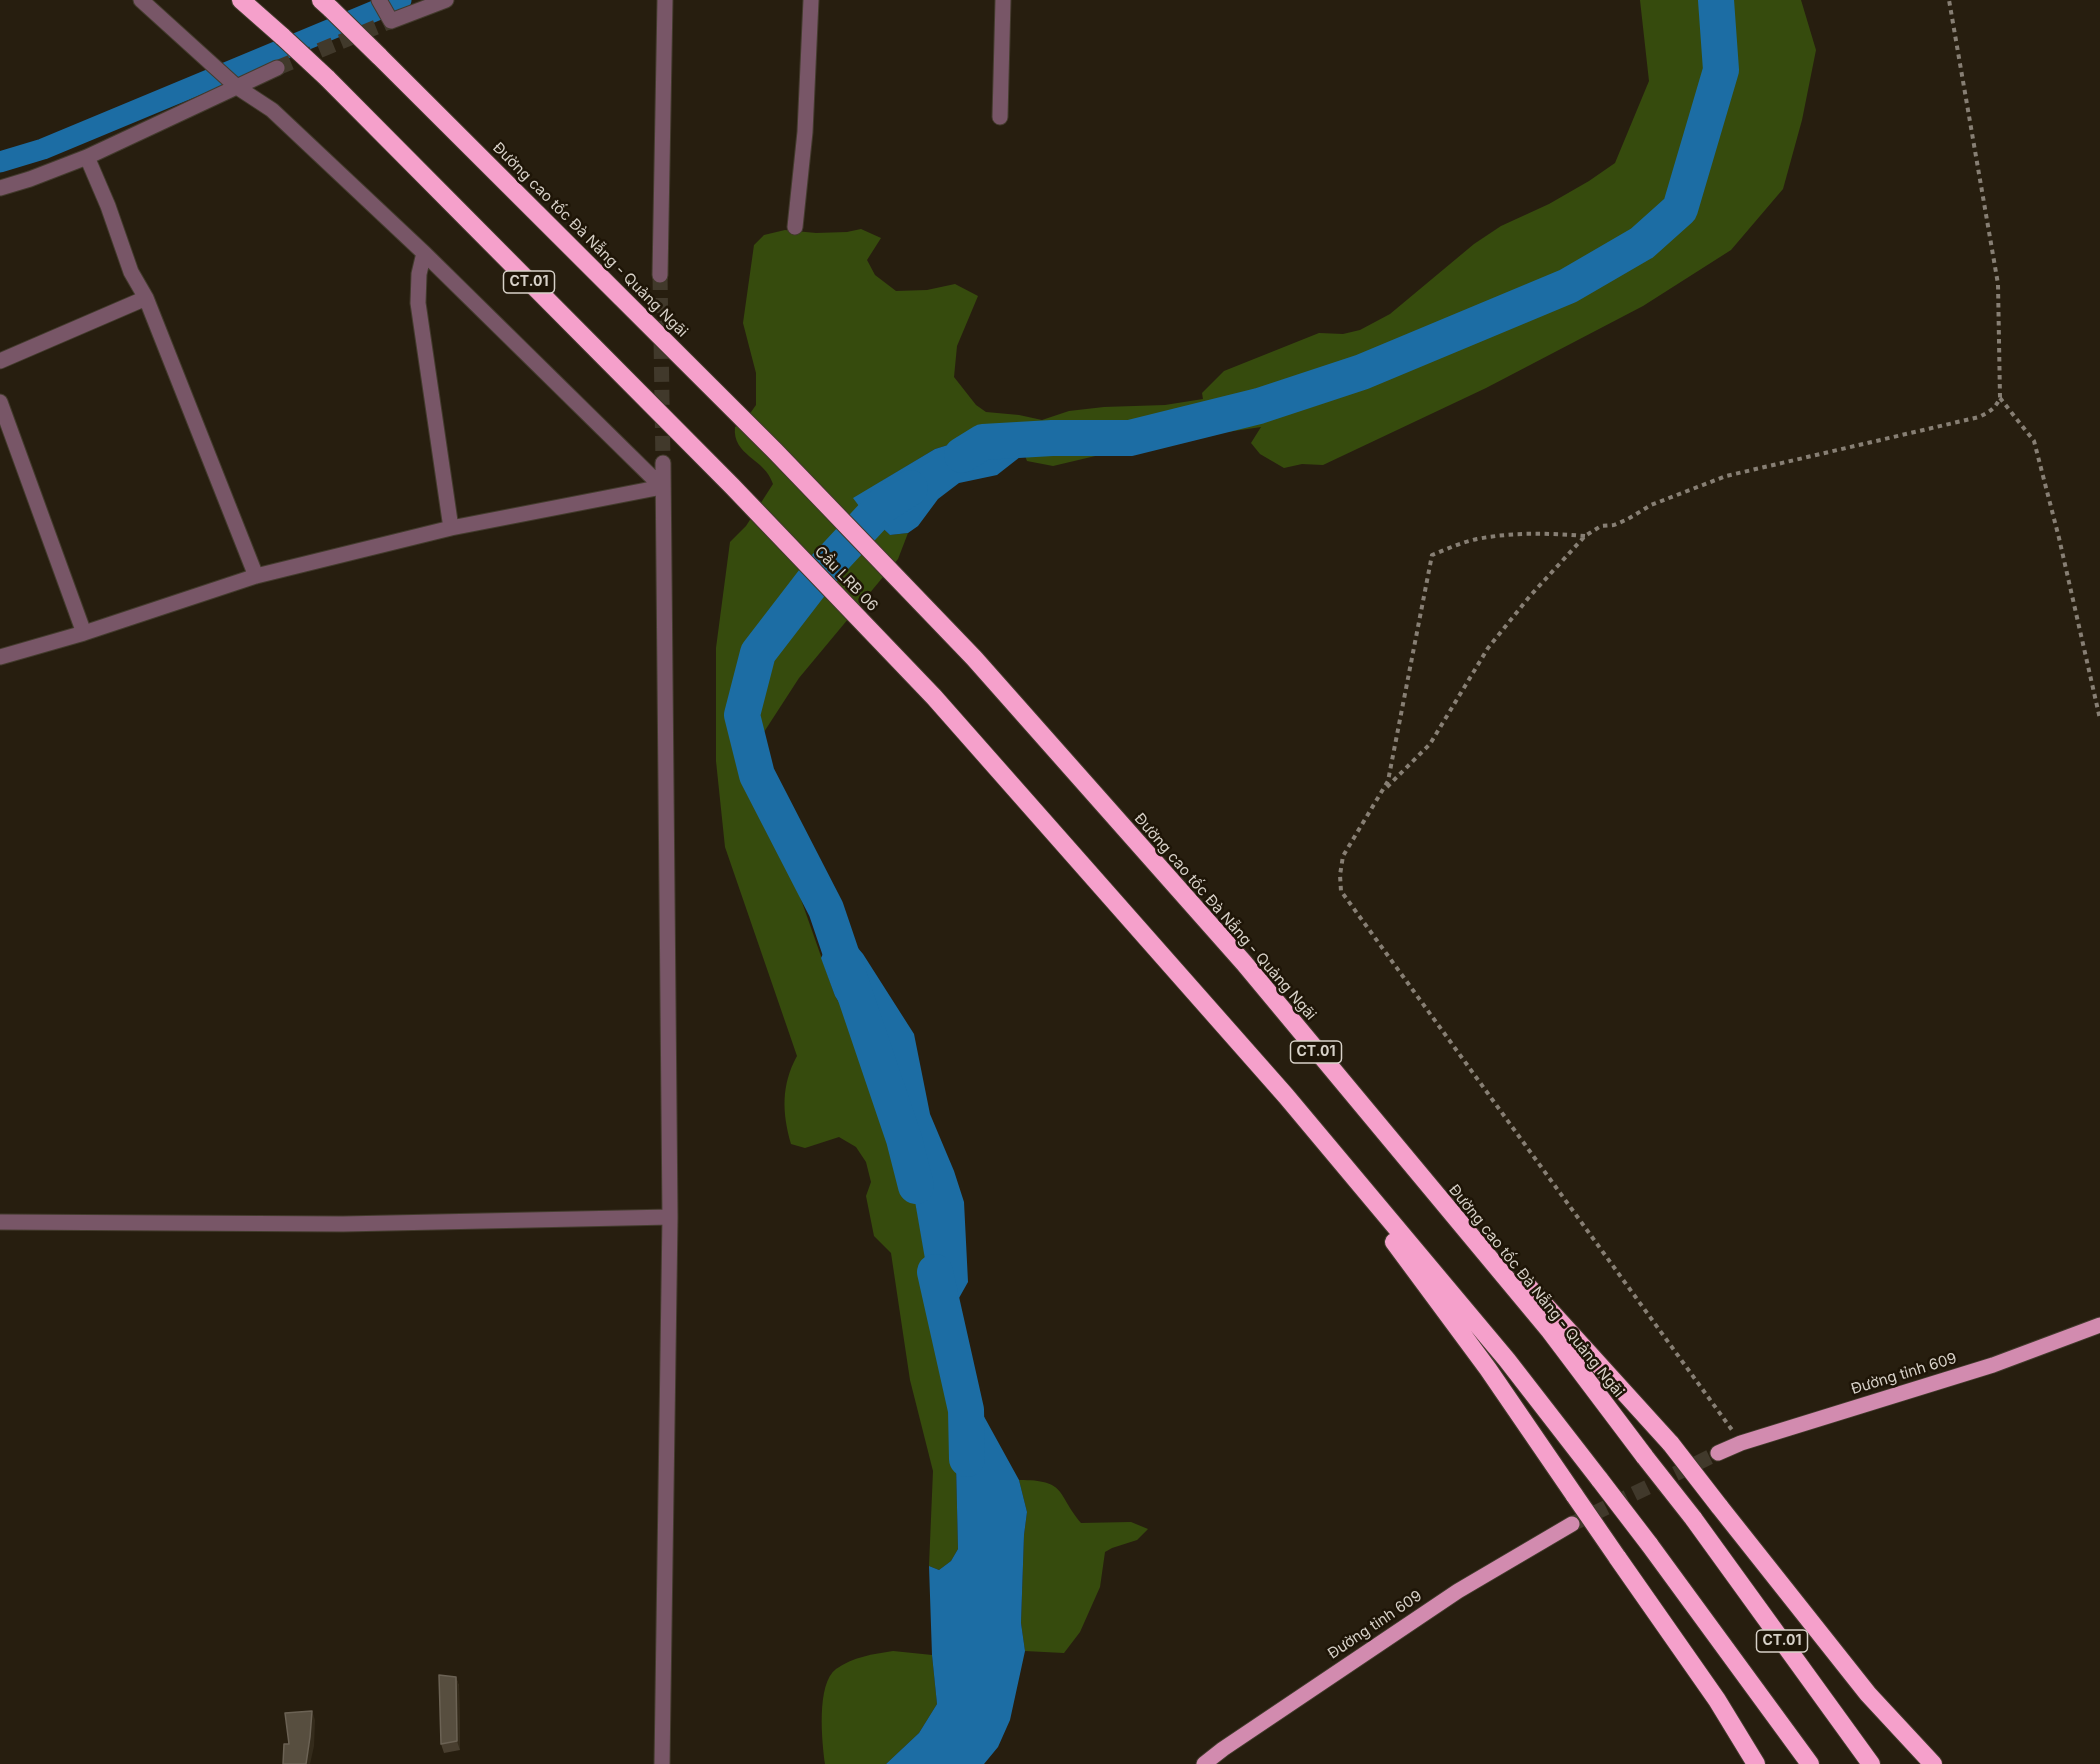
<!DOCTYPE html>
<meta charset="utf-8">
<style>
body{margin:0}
canvas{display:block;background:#271e0f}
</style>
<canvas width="2100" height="1764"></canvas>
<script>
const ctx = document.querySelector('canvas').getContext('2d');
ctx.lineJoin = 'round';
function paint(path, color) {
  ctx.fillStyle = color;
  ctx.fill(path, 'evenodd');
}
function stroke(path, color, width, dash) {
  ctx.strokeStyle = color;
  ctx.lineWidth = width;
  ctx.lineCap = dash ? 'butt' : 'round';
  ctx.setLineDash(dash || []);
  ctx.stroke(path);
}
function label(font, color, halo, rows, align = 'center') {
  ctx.font = font + ' Inter,sans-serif';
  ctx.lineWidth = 5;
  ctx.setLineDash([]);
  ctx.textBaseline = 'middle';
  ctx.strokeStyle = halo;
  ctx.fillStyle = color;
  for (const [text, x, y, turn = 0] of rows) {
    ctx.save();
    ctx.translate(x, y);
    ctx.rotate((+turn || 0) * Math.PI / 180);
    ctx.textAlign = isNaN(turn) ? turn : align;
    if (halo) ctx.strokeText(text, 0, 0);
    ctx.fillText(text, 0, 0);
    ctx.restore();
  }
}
paint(new Path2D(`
 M1640,0H1801L1816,50L1802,120L1783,189L1731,250L1643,306L1486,388L1323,465L1302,464L1284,468L1260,454L1251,443L1261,427L1146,444L1053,466L1027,461L1022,448L994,436H977L935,449L882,481L859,506L890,535L908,533L898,559L799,678L764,732L757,775L740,742L791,871L835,996L896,1092L955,1423L958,1549L951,1561L939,1570L929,1566L933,1471L910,1380L891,1253L874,1236L866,1196L871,1182L866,1162L856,1147L839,1137L805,1148L791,1144C782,1113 781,1085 797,1056L725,847L716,761V648L730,542L746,526L773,484C765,458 732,456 735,427L744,422L756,405V373L743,323L754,245L764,235L785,230L816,233L847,232L861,229L881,238L867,260L875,275L896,291L927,290L955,284L978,296L957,346L954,377L976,405L986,412L1019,415L1042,420L1069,411L1104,407L1165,405L1203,399L1202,393L1224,371L1319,333L1343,334L1360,330L1390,314L1474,244L1501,226L1549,204L1589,181L1615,163L1649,81Z
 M1019,1480C1067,1480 1056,1493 1081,1523L1131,1522L1148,1529L1137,1540L1112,1548L1105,1552L1100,1587L1080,1632L1064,1653L1025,1651L1021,1623L1024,1535L1027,1512Z
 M893,1651L932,1655L937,1704L919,1733L886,1764H825C822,1742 816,1684 836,1669C853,1657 873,1654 893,1651Z`), '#364b0d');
paint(new Path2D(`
 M977,436H994L1019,446L1022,448L1020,457L997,475L959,483L938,499L918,526L908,533L890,535L859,506L853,498L935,449Z
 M834,931L846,934L863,954L914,1034L930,1114L954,1171L964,1202L968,1282L946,1321L937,1328L896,1092L835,996L821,958Z
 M966,1410L981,1411L1019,1480L1027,1512L1024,1535L1021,1623L1025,1651L1010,1720L998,1747L984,1764H886L919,1733L937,1704L932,1655L929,1566L939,1570L951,1561L958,1549L955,1423Z`), '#1c6da4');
stroke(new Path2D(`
 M0,162L43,149L401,0`), '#1c6da4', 21);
stroke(new Path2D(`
 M962,455L983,442L1052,438H1130L1259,406L1362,372L1568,286L1642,243L1680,209L1721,70L1716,0
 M910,488L883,505L818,575L758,653L742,715L757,775L826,909L904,1139L916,1186
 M935,1272L966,1410L967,1459`), '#1c6da4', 36);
stroke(new Path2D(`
 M277,68L391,21
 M660,275L663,463`), '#41392b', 15, [15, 8]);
stroke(new Path2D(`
 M1572,1524L1718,1453`), '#41392b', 15, [15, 8]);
const minor = new Path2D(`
 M141,0L237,87L272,110L424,253L662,487
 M379,0L391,21L446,0
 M1000,117L1003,0
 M0,188L30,179L87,157
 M795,227L805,132L811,0
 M424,253L419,274L418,303L451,528
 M660,275L665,0
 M0,361L146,298
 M0,402L84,633
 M256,576L146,298L131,272L108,206L87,157L277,68
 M0,657L84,633L256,576L451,528L662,487
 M0,1222L343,1224L670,1217
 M662,1764L670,1217L663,463`);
const major = new Path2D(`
 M1718,1453L1741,1443L1993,1365L2100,1325
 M1204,1764L1223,1749L1458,1591L1572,1524`);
const highway = new Path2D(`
 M241,0L283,37
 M321,0L331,9
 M379,56L775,451L974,658L1244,963L1550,1331L1645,1457
 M327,78L732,486L934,697L1286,1096L1507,1360L1600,1480
 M1394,1242L1488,1369L1575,1496
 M1525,1283L1671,1444
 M1719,1506L1868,1694L1933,1764
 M1693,1518L1871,1764
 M1649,1544L1810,1764
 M1617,1557L1717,1700L1756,1764`);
stroke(minor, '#433b2d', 17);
stroke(major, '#433b2d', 17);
stroke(highway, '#433b2d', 20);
stroke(new Path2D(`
 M2000,398L2034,441L2059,538L2100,719
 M1585,536C1549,533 1513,532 1477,539C1462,542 1447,549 1432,555L1388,781L1343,856L1340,875L1341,891L1732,1430
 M1387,787L1430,744L1488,648L1530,596L1585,536L1601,526L1614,525L1628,519L1651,505L1726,476L1979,417C1989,412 1995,409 2000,398L1998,284L1949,0`), '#877f74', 4, [4.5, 4.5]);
stroke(minor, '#785667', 15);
stroke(major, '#d28baf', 15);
stroke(highway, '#f5a0cb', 18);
const highwayBridge = new Path2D(`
 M331,9L379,56
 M283,37L327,78
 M1671,1444L1719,1506
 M1645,1457L1693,1518
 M1600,1480L1649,1544
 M1575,1496L1617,1557`);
stroke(highwayBridge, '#433b2d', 20, []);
stroke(highwayBridge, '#f5a0cb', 18);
paint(new Path2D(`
 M456,1677L459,1686L460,1750L444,1753L441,1744Z`), '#483e2f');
paint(new Path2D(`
 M456,1677L459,1686L460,1750L457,1741Z
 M312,1711L315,1720L314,1746L310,1764H306Z`), '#342b1b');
const building = new Path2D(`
 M439,1675L456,1677L457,1741L441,1744Z
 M312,1711L310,1737L306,1764H283L284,1744H289L285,1713Z`);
paint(building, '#574e3f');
stroke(building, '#6b6254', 1.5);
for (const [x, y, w] of [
 [529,282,51],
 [1316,1052,51],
 [1782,1641,51]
]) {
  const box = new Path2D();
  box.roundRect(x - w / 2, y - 11, w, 22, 4.5);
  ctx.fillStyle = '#1e1507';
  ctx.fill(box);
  stroke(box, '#d7d1c8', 1.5);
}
label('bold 14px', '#d7d1c8', null, [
 ["CT.01",529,282],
 ["CT.01",1316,1052],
 ["CT.01",1782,1641]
]);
label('15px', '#d7d1c8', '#1e1507', [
 ["Đường cao tốc Đà Nẵng - Quảng Ngãi",590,240,45],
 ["Cầu LRB 06",846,579,46],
 ["Đường cao tốc Đà Nẵng - Quảng Ngãi",1225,917,49],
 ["Đường cao tốc Đà Nẵng - Quảng Ngãi",1536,1291,51],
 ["Đường tỉnh 609",1904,1374,-17],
 ["Đường tỉnh 609",1375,1625,-34]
]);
</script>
